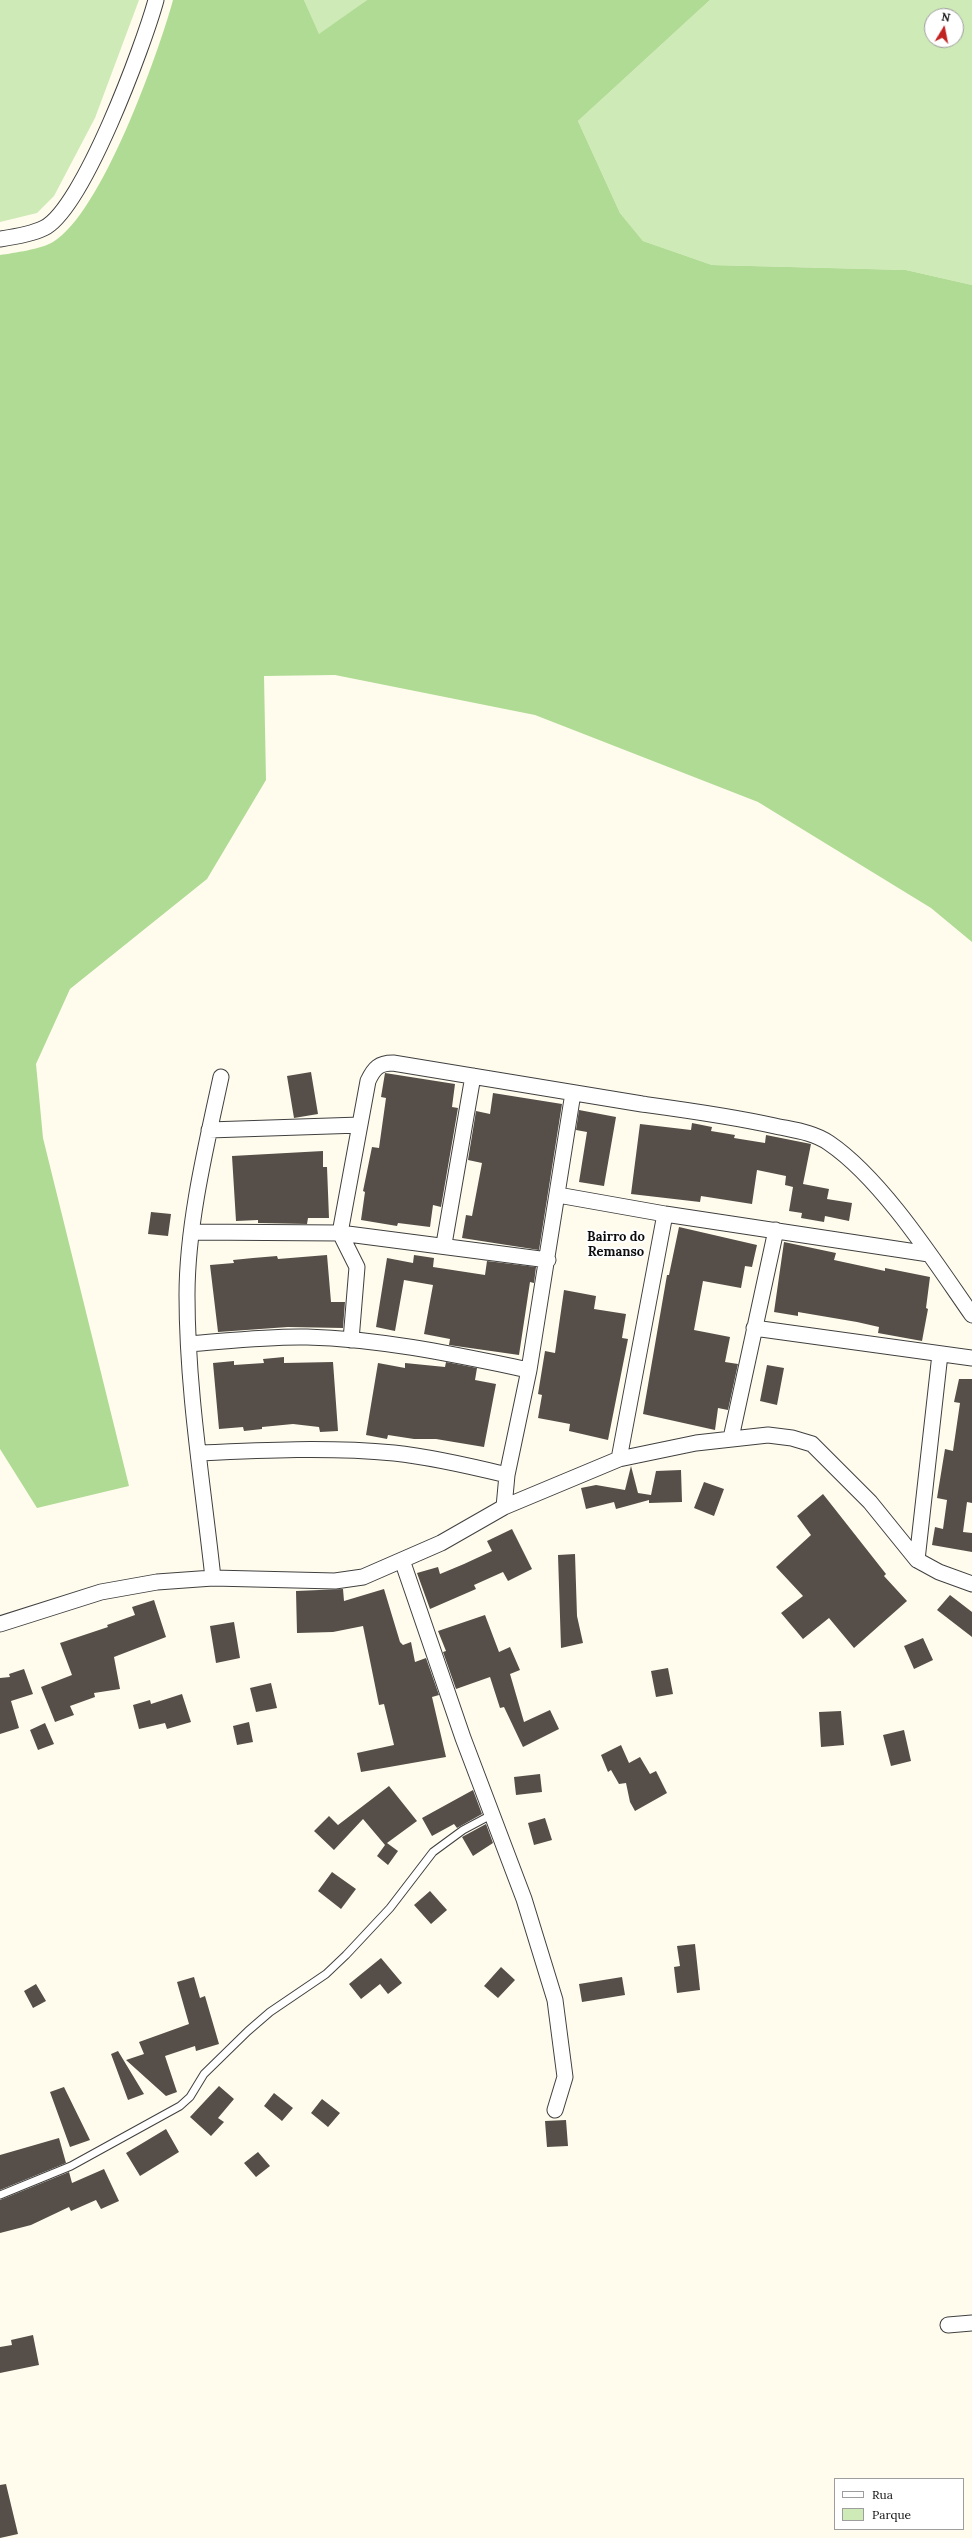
<!DOCTYPE html>
<style>
body{margin:0}
#map{position:relative;width:972px;height:2538px;overflow:hidden;background:#fffced;font-family:Lora,serif}
canvas{display:block}
.legend{position:absolute;left:834px;top:2478px;width:130px;height:52px;box-sizing:border-box;background:#fff;border:1px solid #9e9e9e;margin:0;padding:5px 7px;list-style:none;font-size:12px;color:#0d0d0d}
.legend li{display:flex;align-items:center;gap:8px;height:20px}
.legend b{width:20px;border:1px solid #9e9e9e}
.north{position:absolute;left:924px;top:8px;width:40px;height:40px;box-sizing:border-box;background:#fff;border:1px solid #9e9e9e;border-radius:50%;rotate:10deg;font-size:11px;font-weight:700;line-height:16px;text-align:center;color:#0d0d0d}
.north::after{content:'';display:block;margin:auto;width:14px;height:18px;background:#c02322;clip-path:polygon(50% 0,100% 100%,50% 72%,0 100%)}
</style>
<div id="map">
<canvas width="972" height="2538"></canvas>
<ul class="legend">
<li><b style="height:5px;background:#fff"></b>Rua</li>
<li><b style="height:11px;background:#ceeab6"></b>Parque</li>
</ul>
<div class="north">N</div>
</div>
<script>
const ctx = document.querySelector('canvas').getContext('2d');
ctx.lineJoin = 'round';
function paint(path, color) {
  ctx.fillStyle = color;
  ctx.fill(path, 'evenodd');
}
function stroke(path, color, width, dash) {
  ctx.strokeStyle = color;
  ctx.lineWidth = width;
  ctx.lineCap = dash ? 'butt' : 'round';
  ctx.setLineDash(dash || []);
  ctx.stroke(path);
}
function label(font, color, halo, rows, align = 'center') {
  ctx.font = font + ' Lora,serif';
  ctx.lineWidth = 4;
  ctx.setLineDash([]);
  ctx.textBaseline = 'middle';
  ctx.strokeStyle = halo;
  ctx.fillStyle = color;
  for (const [text, x, y, turn = 0] of rows) {
    ctx.save();
    ctx.translate(x, y);
    ctx.rotate((+turn || 0) * Math.PI / 180);
    ctx.textAlign = isNaN(turn) ? turn : align;
    if (halo) ctx.strokeText(text, 0, 0);
    ctx.fillText(text, 0, 0);
    ctx.restore();
  }
}
paint(new Path2D(`
 M0,0H139L95,118L54,196L37,213L0,222Z
 M304,0H367L319,35Z
 M710,0H972V285L906,270L712,265L643,241L620,213L578,121ZM932,16H956V40H932Z`), '#ceeab6');
paint(new Path2D(`
 M173,0H304L319,34L367,0H710L578,121L620,213L643,241L712,265L906,270L972,285V942L931,908L758,802L535,715L335,675L264,676L266,780L207,879L70,989L36,1064L43,1138L129,1486L37,1508L0,1449V255C14,253 41,249 53,242C101,214 158,55 173,0Z`), '#b0db95');
paint(new Path2D(`
 M311,1072L318,1114L294,1118L287,1076Z
 M385,1073L455,1084L452,1107L458,1108L441,1207L433,1205L430,1227L398,1223L397,1226L361,1220L365,1192L363,1191L372,1147L379,1148L386,1098L381,1097Z
 M493,1093L562,1104L539,1250L462,1238L466,1215L472,1216L482,1163L468,1160L476,1111L490,1114Z
 M579,1110L616,1117L604,1186L579,1182L587,1132L576,1130Z
 M692,1123L712,1127L711,1131L735,1135L734,1138L765,1143L766,1135L811,1144L803,1184L829,1189L827,1199L852,1203L849,1221L825,1216L824,1222L801,1218L802,1213L789,1211L793,1187L785,1185L786,1176L757,1170L752,1204L701,1196L700,1202L631,1194L640,1124L691,1130Z
 M323,1151V1167H327L329,1218H308L307,1224L258,1223V1220L236,1221L232,1156Z
 M151,1212L171,1214L168,1236L148,1234Z
 M679,1227L757,1245L752,1267L745,1266L741,1288L703,1281L694,1330L730,1337L725,1362L738,1364L728,1410L718,1408L715,1430L643,1414L667,1275H669Z
 M784,1242L836,1253L834,1260L885,1271V1268L930,1277L926,1308L928,1309L922,1341L878,1333L879,1327L857,1322L798,1312V1316L774,1312Z
 M327,1255L331,1302H345L343,1328L288,1327L218,1332L210,1265L234,1263L233,1260L253,1258L277,1256L278,1259Z
 M414,1255L434,1258L433,1267L485,1275L487,1261L536,1267L534,1283L530,1282L519,1355L449,1345L450,1339L424,1334L433,1285L404,1280L395,1331L376,1327L387,1258L413,1263Z
 M564,1290L596,1296L594,1309L626,1314L622,1338L628,1339L608,1440L569,1431L570,1424L538,1418L542,1395L538,1394L545,1351L555,1353Z
 M284,1357V1363L333,1362L338,1431L320,1432L319,1427L293,1424L262,1427V1429L244,1431L243,1427L219,1429L213,1363L234,1361V1365L264,1363L263,1359Z
 M446,1362L477,1368L475,1380L496,1384L484,1447L436,1439H414L388,1435L387,1439L366,1435L378,1363L405,1368V1363L445,1367Z
 M767,1365L784,1368L777,1405L760,1401Z
 M959,1379H972V1503L967,1502L963,1532L972,1533V1552L932,1545L935,1527L943,1529L947,1500L937,1498L945,1449L953,1451L960,1403L954,1402Z
 M631,1466L638,1493L651,1495L656,1471L681,1470L682,1502L649,1503V1500L616,1509L614,1502L586,1509L581,1488L596,1485L625,1490Z
 M704,1482L724,1489L714,1516L694,1508Z
 M823,1494L886,1574L884,1576L907,1601L854,1648L829,1618L803,1639L781,1613L803,1596L776,1567L811,1535L797,1516Z
 M512,1529L532,1569L508,1581L503,1572L474,1585L476,1589L430,1609L417,1573L438,1567L440,1574L464,1564L492,1551L487,1541Z
 M575,1554L577,1616L583,1643L561,1648L558,1555Z
 M343,1589L344,1601L384,1589L400,1642L403,1645L411,1642L415,1662L426,1658L439,1695L432,1697L446,1757L361,1772L357,1753L394,1745L384,1704L379,1705L363,1626L333,1632L297,1633L296,1591Z
 M950,1595L972,1612V1637L937,1610Z
 M154,1600L166,1637L114,1657L120,1689L94,1693L95,1697L70,1706L74,1715L55,1722L41,1687L72,1675L60,1643L108,1627L107,1625L135,1615L132,1607Z
 M485,1615L499,1652L510,1647L520,1670L510,1674L524,1722L550,1710L559,1729L523,1747L504,1707L500,1708L490,1677L456,1689L443,1652L446,1651L438,1631Z
 M234,1622L240,1658L216,1663L210,1626Z
 M923,1638L933,1660L914,1669L904,1646Z
 M668,1668L673,1694L656,1697L651,1671Z
 M24,1669L33,1694L11,1701L19,1728L0,1734V1678L10,1677L9,1674Z
 M271,1683L277,1708L256,1712L250,1688Z
 M182,1694L191,1722L167,1729L165,1723L139,1729L133,1705L150,1700L151,1704Z
 M841,1711L844,1745L821,1747L819,1712Z
 M249,1722L253,1742L237,1745L233,1726Z
 M45,1723L54,1744L38,1750L30,1730Z
 M904,1730L911,1761L891,1766L883,1735Z
 M621,1745L629,1763L640,1757L650,1774L656,1771L667,1793L635,1811L630,1802L626,1783L619,1784L611,1770L608,1772L601,1755Z
 M540,1774L542,1792L516,1795L514,1777Z
 M389,1786L417,1821L387,1843L398,1851L388,1865L377,1856L385,1845L363,1819L334,1850L314,1831L329,1816L338,1825Z
 M473,1790L482,1814L457,1828L454,1824L432,1836L422,1818Z
 M545,1818L552,1840L534,1845L528,1823Z
 M486,1824L493,1843L473,1856L462,1837Z
 M332,1872L356,1889L341,1909L318,1891Z
 M430,1891L447,1910L431,1924L414,1905Z
 M695,1944L700,1990L677,1993L674,1967L680,1966L677,1946Z
 M381,1958L402,1983L388,1994L380,1984L361,1999L349,1984Z
 M501,1967L515,1980L498,1998L484,1986Z
 M194,1977L200,1998L205,1996L219,2044L196,2051L195,2046L165,2056L177,2092L166,2096L126,2060L144,2054L139,2042L189,2024L177,1982Z
 M622,1977L625,1995L582,2002L579,1984Z
 M36,1984L46,2001L33,2008L24,1991Z
 M118,2051L144,2094L128,2100L111,2054Z
 M219,2086L234,2099L218,2118L224,2122L211,2136L190,2117Z
 M64,2087L90,2140L70,2147L50,2092Z
 M274,2093L293,2108L282,2121L264,2106Z
 M322,2099L340,2113L328,2127L311,2113Z
 M566,2120L568,2146L547,2147L545,2121Z
 M166,2129L179,2152L140,2176L126,2153Z
 M59,2138L66,2163L0,2190V2155Z
 M258,2152L270,2166L256,2177L244,2163Z
 M104,2169L119,2201L101,2209L96,2200L71,2211L69,2207L31,2225L0,2233V2200L69,2172L72,2183Z
 M33,2335L39,2365L0,2373V2347L12,2345L11,2340Z
 M6,2484L18,2534L0,2538V2485Z`), '#564f49');
const lane = new Path2D(`
 M0,2195L71,2166L180,2106L190,2097L204,2074L248,2031L270,2012L326,1974L346,1955L390,1908L433,1852L463,1830L493,1814`);
const street = new Path2D(`
 M0,239C14,237 32,234 44,228C83,209 144,44 156,0
 M209,1130L360,1125
 M558,1195L665,1214L929,1254
 M192,1232L340,1233L548,1260
 M444,1244L473,1076
 M754,1328L972,1358
 M351,1340L357,1267L340,1233L368,1081C374,1068 379,1063 393,1063C476,1076 559,1091 642,1104C686,1110 731,1116 775,1126C793,1130 813,1132 829,1143C882,1179 935,1262 972,1315
 M189,1344C228,1341 268,1336 307,1337C383,1339 456,1355 529,1370
 M731,1438L776,1230
 M200,1453C264,1450 329,1447 394,1453C432,1457 470,1466 507,1475
 M619,1459L665,1214
 M504,1507L507,1475L529,1370L573,1093
 M402,1560L463,1738L524,1899L555,2000L565,2077L555,2110
 M917,1560L940,1354
 M213,1578C203,1485 187,1390 187,1295C187,1225 206,1146 221,1077
 M0,1624L101,1592L157,1582L213,1578L335,1581L363,1577L441,1543L504,1507L619,1459L696,1443L768,1435L792,1438L812,1444L870,1502L917,1560L939,1572L972,1584
 M948,2325L972,2323`);
stroke(lane, '#404040', 9);
stroke(street, '#404040', 17);
stroke(lane, '#fff', 7);
stroke(street, '#fff', 15);
label('bold 13px', '#0d0d0d', '#fff', [
 ["Bairro do",616,1237],
 ["Remanso",616,1252]
]);
</script>
